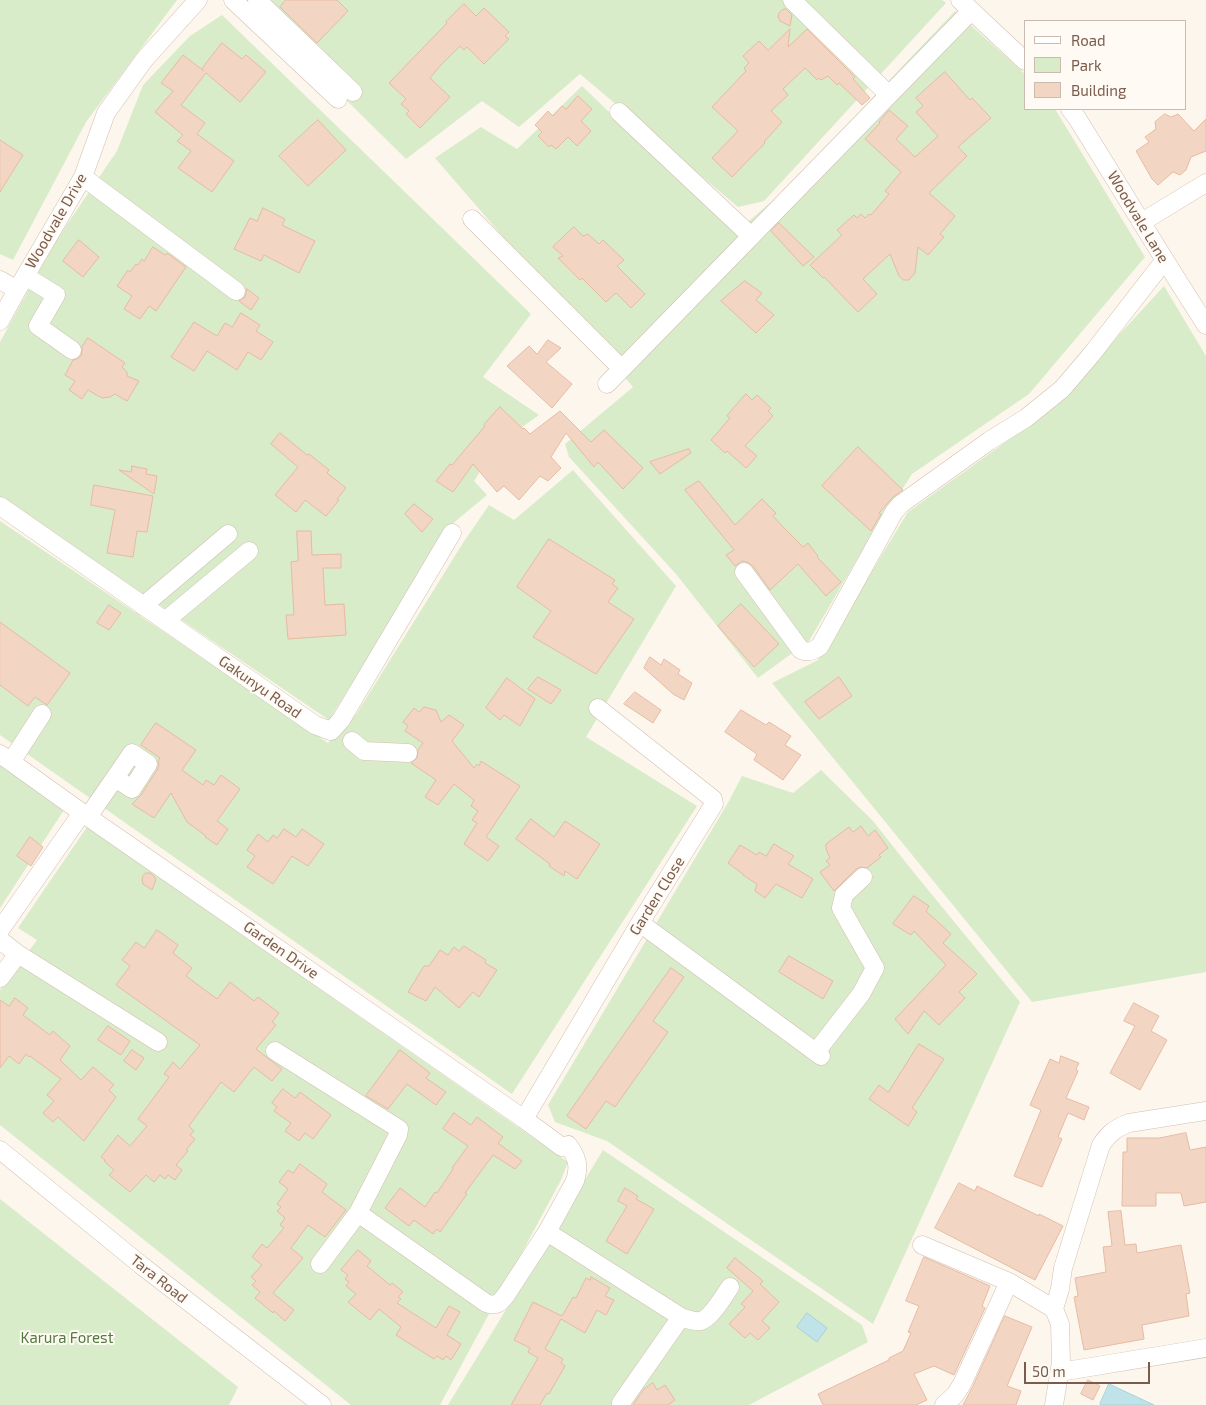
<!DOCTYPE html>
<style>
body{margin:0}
#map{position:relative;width:1206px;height:1405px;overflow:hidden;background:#fdf6ec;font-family:"Exo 2",sans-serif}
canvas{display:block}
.legend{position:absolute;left:1024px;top:20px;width:162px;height:90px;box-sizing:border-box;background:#fffaf3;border:1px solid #cabbb1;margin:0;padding:6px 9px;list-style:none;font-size:15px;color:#7a5c4d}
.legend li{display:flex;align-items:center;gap:10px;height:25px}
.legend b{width:25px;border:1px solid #cabbb1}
.scale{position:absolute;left:1024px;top:1362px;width:126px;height:22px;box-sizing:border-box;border:2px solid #7a5c4d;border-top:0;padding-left:6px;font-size:15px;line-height:18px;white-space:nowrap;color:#7a5c4d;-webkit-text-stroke:4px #fffaf3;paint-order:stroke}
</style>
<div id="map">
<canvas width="1206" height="1405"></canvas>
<ul class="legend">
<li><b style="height:6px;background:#fff"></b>Road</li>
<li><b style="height:14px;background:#d8ecc9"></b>Park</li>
<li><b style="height:14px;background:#f3d5c3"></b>Building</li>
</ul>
<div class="scale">50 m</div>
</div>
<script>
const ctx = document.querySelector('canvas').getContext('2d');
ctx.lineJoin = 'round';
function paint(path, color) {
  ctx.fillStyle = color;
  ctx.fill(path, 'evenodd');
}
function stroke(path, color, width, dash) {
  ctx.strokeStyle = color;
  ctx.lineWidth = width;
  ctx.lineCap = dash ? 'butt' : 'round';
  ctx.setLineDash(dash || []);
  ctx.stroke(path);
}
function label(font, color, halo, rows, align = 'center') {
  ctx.font = font + ' "Exo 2",sans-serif';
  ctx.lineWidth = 4;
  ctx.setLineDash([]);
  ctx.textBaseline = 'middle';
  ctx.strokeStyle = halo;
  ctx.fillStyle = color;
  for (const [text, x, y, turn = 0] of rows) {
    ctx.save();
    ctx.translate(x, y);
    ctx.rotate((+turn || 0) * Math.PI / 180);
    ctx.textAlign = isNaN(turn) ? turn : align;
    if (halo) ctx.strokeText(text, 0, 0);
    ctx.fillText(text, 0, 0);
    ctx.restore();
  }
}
paint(new Path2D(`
 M0,0H177L86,122L13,260L0,254Z
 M245,0H942L946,3L764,201L738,207L580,74L519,127L482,101L406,159Z
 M955,11L1025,74V109H1055L1145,257L1029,394L912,474L859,556L809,641L758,678L676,574L569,457L565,444L633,387L435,158L481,127L517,149L582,86L735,233L784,191Z
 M222,15L531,314L483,377L539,415L497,445L474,481L487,495L451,525L329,720L0,497V342L53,245L117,151L143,85L190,36Z
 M1164,286L1206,356V972L1032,1002L772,683L818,660L908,512L1049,411Z
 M573,470L676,586L586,737L697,806L512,1094L0,735V521L328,743L357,713L463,543L489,505L514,520Z
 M0,765L64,810L0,908Z
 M821,770L873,821L915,874L1020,1002L873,1324L607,1141L555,1122L548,1105L729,801L742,776L793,793Z
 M87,827L568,1162L561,1180L440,1405H351L0,1125V990L37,940L18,928Z
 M603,1150L862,1325L868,1342L749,1405H448Z
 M0,1199L238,1387L229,1405H0Z`), '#d8ecc9');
const water = new Path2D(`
 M807,1313L827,1328L817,1342L797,1327Z
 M1109,1384L1154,1405H1101L1100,1404Z`);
paint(water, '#bfe3e8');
stroke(water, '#a5d3da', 1);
const building = new Path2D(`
 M286,0H337L348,11L317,43L280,7Z
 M464,4L476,16L484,8L509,32L505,36L509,39L484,64L467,47L464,50L460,46L440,66L430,78L450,97L420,128L406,114L409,111L401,104L406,99L389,83L447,23L446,22Z
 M786,9L792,15L790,26L780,21L778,17L779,13L782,10Z
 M790,29L788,47L807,29L855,77L853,79L870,98L862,105L839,83L837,85L828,76L821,80L819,78L817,80L805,68L783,89L788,95L771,111L782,122L764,142L765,143L732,177L712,158L738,131L712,107L746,71L744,68L749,63L743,56L759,41L768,50Z
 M222,43L242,59L246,55L266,72L240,102L206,73L181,105L205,123L197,134L234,161L212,192L178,168L191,151L177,141L183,135L155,112L173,91L161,83L183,55L204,71L202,69Z
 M945,72L970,100L972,98L991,118L958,147L967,156L929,193L955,216L940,234L944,237L928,255L918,247L915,273L909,280H903L899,276L890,254L863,279L877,294L858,312L824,277L823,278L810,265L842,235L837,230L854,215L857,218L861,214L865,218L869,214L871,215L889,194L885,191L901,172L865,139L880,123L879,122L889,110L908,126L896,139L915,157L938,136L916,112L923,106L916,98Z
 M578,96L592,109L581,121L591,131L577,146L568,137L556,149L551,145L549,147L538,136L542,132L535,125L548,111L553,116L562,106L566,109Z
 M1165,114L1171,117L1178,114L1194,131L1206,119V151L1191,157L1186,170L1180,175L1173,172L1158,185L1152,179L1136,151L1149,142L1145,137L1156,129L1155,122Z
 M318,120L346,150L308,186L279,156Z
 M0,140L23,155L0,192Z
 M263,208L285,219L282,225L315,241L299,273L264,255L261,261L234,249L250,218L257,221Z
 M779,223L814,257L803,266L771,231Z
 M574,227L583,236L588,234L599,244L603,240L624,260L617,266L645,294L631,308L616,293L606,302L582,278L580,280L558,258L563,256L553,247Z
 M79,240L99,257L83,277L63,261Z
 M153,247L165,255L167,253L186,267L156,311L149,306L140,319L124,309L132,296L117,286L128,270L130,272L136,264L138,265L142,259L144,261Z
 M745,281L762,293L756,300L774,315L756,333L721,301Z
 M247,289L259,298L251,310L239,301L245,297Z
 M241,313L260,325L256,331L273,342L261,360L248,352L237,370L207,351L194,371L171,357L194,322L217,336L225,323L232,327Z
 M88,338L125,363L122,367L127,372V376L139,381L127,401L115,394L110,397L102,398L88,390L82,399L69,390L75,381L65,375L73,360L77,359L81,356L82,351V347Z
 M548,340L561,348L546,362L572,384L552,408L507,366L529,346L537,354Z
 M746,394L752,400L757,395L771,408L768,411L773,416L745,446L757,456L746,468L727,451L725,453L711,440L730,418L727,416Z
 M500,407L523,429L524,428L530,434L560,411L591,442L604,430L643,468L623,489L598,462L594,467L566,433L551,457L561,468L548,481L540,476L519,500L504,486L497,492L473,464L453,492L436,481L450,464L452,465L485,426L484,425Z
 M280,433L307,455L309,454L329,470L327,473L346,488L337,499L339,500L326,516L305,500L296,512L275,495L298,467L271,444Z
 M858,447L903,490L893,497L879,513L881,514L871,531L822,486Z
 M689,449L691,453L660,474L650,462Z
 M132,466L147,469L146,474L157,476L154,494L119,470L131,472Z
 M699,481L735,525L762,499L776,513L773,516L785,529L803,547L808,543L818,556L817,557L841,582L826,596L798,564L770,590L753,566L749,563L742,561L735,566L726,555L734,550L685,490Z
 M94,485L153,496L147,532L137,531L133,557L107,553L115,510L91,505Z
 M414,504L433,519L422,532L405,514Z
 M297,531H311L312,555L341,554V568H323L325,605L344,604L346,635L288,639L286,615H294L291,562L298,561Z
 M549,539L615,580L612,584L618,588L608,602L634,619L596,674L533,637L551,611L517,587Z
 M741,604L779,644L754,667L718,626Z
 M109,605L121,613L109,630L97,623Z
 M0,622L70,673L47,705L35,697L28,706L0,685Z
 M650,657L661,665L664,659L680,670L678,674L692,683L684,700L673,694L644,668Z
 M538,677L561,690L551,704L528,689Z
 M839,677L852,696L819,719L805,702Z
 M507,678L535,699L520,726L504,715L500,720L486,708Z
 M635,692L661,710L653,723L624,704Z
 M424,707L436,710L441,722L449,715L464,725L452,741L474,768L477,764L479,766L481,761L520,786L486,837L499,846L488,861L464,844L477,823L472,820L478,811L471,806L474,800L454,784L438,805L425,797L436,780L411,763L417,758L418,750L423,743L405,731L408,726L403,722L414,708L419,712Z
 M741,710L766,725L769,722L791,736L785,745L801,755L783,780L754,760L757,754L725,732Z
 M156,723L196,750L182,770L203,785L206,780L214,785L221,775L240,789L217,821L228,829L217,845L205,837L206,836L187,822L171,793L154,818L132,804L141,795L157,770L159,765L158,761L160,758L141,745Z
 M531,819L554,837L565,821L600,844L577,879L565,871L564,876L549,866L550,864L516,839Z
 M861,826L868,836L875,830L888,848L879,855L881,857L867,868L861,867L856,869L834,891L820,872L830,865L826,861L830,858L826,849V844L849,827L853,832Z
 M284,829L296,837L302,829L324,844L308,866L292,856L273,884L247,867L255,856L247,850L258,834L268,842L273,835L277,838Z
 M30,837L43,847L31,866L17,856Z
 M774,844L794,856L788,864L813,879L802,898L776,884L765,898L755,891L757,884L743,875V874L728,863L740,845L757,855L759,852L766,856Z
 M146,873H150L154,876L156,880L152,890L143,884L142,880L143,876Z
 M914,896L929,906L926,911L951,934L943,943L977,974L959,992L965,998L939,1025L924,1011L908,1034L895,1019L946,965L914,931L911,935L893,924Z
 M157,930L178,945L173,953L192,968L186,976L217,999L230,982L254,1001L258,997L279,1013L272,1022L276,1025L256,1049L282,1069L272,1081L254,1067L234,1092L221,1082L189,1126L194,1131L190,1135L195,1139L186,1150L188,1151L176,1165L182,1170L175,1180L168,1175L165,1179L160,1175L154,1182L146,1175L130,1192L109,1175L114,1170L104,1161L105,1160L101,1157L118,1135L130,1146L147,1126L138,1119L169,1077L164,1074L173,1062L180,1069L200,1045L116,985L130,966L122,960L136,942L144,948Z
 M464,946L486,960L485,963L497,970L479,997L473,992L459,1008L435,987L426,1001L408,992L424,966H429L440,950L448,955L454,947L459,951Z
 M789,956L833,981L823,999L779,972Z
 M671,968L684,977L653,1021L668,1032L615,1107L606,1101L586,1129L567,1116Z
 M15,998L28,1008L23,1015L50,1035L53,1031L70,1046L60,1060L81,1080L93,1067L114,1085L109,1090L116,1097L84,1141L58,1117L53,1122L43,1113L54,1101L47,1095L61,1079L30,1056L29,1057L26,1054L19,1064L9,1056L0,1068V1000L9,1006Z
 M1134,1003L1159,1016L1151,1031L1167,1040L1140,1090L1110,1073L1135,1026L1124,1021Z
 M108,1026L130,1041L121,1055L98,1040Z
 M919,1044L944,1059L912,1108L917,1112L908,1126L869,1099L879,1085L888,1092Z
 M132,1050L144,1058L136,1070L124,1061Z
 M400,1050L430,1073L426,1078L446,1092L436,1105L407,1084L388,1109L366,1096Z
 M1061,1056L1079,1063L1076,1069L1078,1071L1066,1098L1089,1107L1084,1120L1068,1113L1058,1137L1062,1139L1042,1187L1014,1176L1041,1110L1030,1105L1050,1059L1059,1063Z
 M283,1089L295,1098L300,1092L331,1115L313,1139L305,1133L299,1141L285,1131L291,1123L274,1111L277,1107L272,1103Z
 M454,1113L471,1125L477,1117L503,1137L498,1143L522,1161L515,1169L493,1155L465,1193L467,1194L440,1232L437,1229L433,1234L414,1220L409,1226L385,1208L400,1188L425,1207L435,1192L437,1193L453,1169L452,1168L468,1146L443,1129Z
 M1186,1133L1190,1150L1206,1147V1202L1184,1206L1181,1193H1156V1206H1122L1123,1152H1127V1138H1159Z
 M300,1164L327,1184L322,1192L346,1210L325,1237L308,1225L291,1248L303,1258L273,1293L294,1310L285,1321L274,1311L273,1313L255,1298L260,1292L252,1285L256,1281L251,1277L262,1265L252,1257L262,1244L267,1248L284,1228L280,1225L285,1218L277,1211L281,1207L277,1204L288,1189L279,1182L288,1170L293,1173Z
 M959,1183L975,1191L977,1186L1039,1216V1214L1063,1226L1035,1280L935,1228Z
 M625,1188L638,1196L636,1199L654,1209L627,1254L606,1241L627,1206L618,1201Z
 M1121,1211L1125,1245L1136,1244L1137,1253L1181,1245L1190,1293L1186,1294L1189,1316L1142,1325L1144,1339L1084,1350L1074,1297L1078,1296L1075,1278L1106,1272L1103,1247L1112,1246L1108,1212Z
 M358,1250L371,1261L367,1266L390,1285L392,1283L403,1292L398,1297L401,1299L397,1303L436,1328L449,1306L460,1312L447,1335L461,1344L451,1360L446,1356L443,1360L437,1356L434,1359L396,1335L401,1327L379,1309L370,1320L348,1302L356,1294L346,1286L349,1282L345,1279L348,1275L341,1270Z
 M924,1257L990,1286L982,1306L985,1308L954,1375L934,1366L914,1374L927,1400L916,1405H823L818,1394L889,1360V1358L903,1351L911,1333L908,1332L919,1306L906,1301Z
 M735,1258L763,1281L760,1284L779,1302L762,1321L770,1328L758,1340L750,1333L745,1338L729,1324L745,1307L741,1304L753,1291L727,1268Z
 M591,1277L610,1288L605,1296L614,1300L606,1315L597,1310L585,1333L561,1319L545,1349L563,1359L561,1363L565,1366L549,1394L547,1393L540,1405H511L538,1358L528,1352L530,1348L514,1340L533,1302L562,1316L573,1297L576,1298L586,1278L590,1280Z
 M1005,1316L1032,1327L1007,1386L1021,1391L1016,1405H963L972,1388Z
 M1088,1380L1100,1386L1093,1400L1081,1394Z
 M653,1383L657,1390L665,1385L675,1400L668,1405H633L644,1389Z`);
paint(building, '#f3d5c3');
stroke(building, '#e6bba3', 1);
const minor = new Path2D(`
 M233,0L338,99
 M257,0L353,92
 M792,0L889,95
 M960,0L1025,61
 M1070,109L1077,118C1120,187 1162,257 1206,325
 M619,112L751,236
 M83,177L236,291
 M472,219L622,369
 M1142,222L1206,183
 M25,276L56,295L38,326L72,350
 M0,280L17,290
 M0,321L17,290L83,177L106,113L144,60L198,0
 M607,384L971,11
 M0,506L315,725L331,731L341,720L452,533
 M744,572L801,650C809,653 814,651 820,646L894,512L901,504L989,441L1026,418L1062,389L1091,355L1164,261
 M143,606L228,534
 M165,621L249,551
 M352,741L364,751L408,753
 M0,754L88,817L524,1119L562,1147L568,1145C577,1157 580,1166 575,1181L547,1232L506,1295C500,1303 496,1307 486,1303L358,1213
 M11,762L42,714
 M88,817L132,753L148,764L132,789L115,778
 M640,923L821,1056
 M0,930L82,813
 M0,940L18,954L158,1042
 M0,978L18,954
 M275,1051L399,1129L398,1135L358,1213L320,1264
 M816,1052L861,994L875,968L841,908L844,895L863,877
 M524,1119L640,923L714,804L713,799L598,708
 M0,1150L141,1265L322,1405
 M547,1232L681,1317C687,1319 694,1322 701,1321C711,1318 724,1296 730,1287
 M922,1245L1009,1282L1054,1309
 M1060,1372L1206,1348
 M621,1405V1403L681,1317
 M944,1405L955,1395L962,1384L1009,1282
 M1054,1405L1061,1362L1060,1324L1054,1309L1060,1289L1063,1268L1101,1145C1109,1133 1116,1128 1129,1123L1206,1111`);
stroke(minor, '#d1beb0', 19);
stroke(minor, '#fff', 18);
label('15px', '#7a5c4d', '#fffaf3', [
 ["Woodvale Lane",1138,217,59],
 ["Woodvale Drive",56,221,-60],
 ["Gakunyu Road",260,687,35],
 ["Garden Close",657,896,-58],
 ["Garden Drive",281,950,35],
 ["Tara Road",159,1279,38]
]);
label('15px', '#537a41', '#fffaf3', [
 ["Karura Forest",67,1338]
]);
</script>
